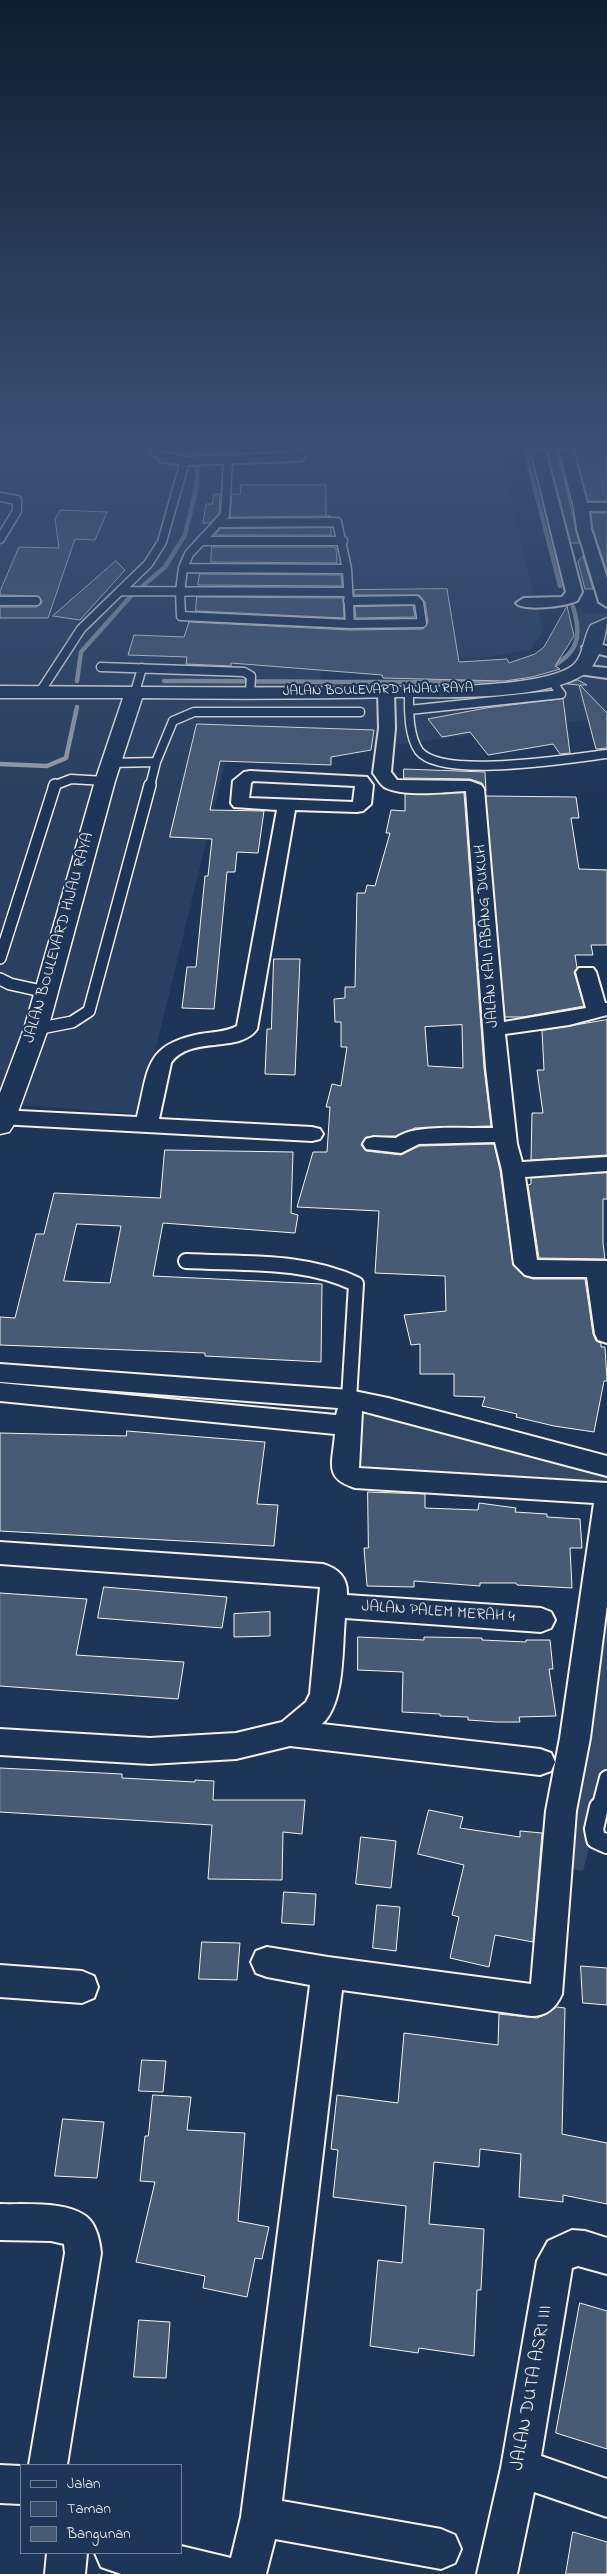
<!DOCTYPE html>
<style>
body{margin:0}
#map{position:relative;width:607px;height:2574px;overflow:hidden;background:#1d3557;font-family:"Indie Flower",sans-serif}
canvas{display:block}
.legend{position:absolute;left:20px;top:2464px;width:162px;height:90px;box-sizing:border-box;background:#1d3557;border:1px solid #738091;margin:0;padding:6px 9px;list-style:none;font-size:15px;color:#f4f1e8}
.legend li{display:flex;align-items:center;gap:10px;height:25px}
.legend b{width:25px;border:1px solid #738091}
</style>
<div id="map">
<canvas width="607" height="2574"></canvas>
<ul class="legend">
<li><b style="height:6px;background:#1d3557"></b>Jalan</li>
<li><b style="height:14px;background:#354a67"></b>Taman</li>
<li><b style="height:14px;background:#485b74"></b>Bangunan</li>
</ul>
</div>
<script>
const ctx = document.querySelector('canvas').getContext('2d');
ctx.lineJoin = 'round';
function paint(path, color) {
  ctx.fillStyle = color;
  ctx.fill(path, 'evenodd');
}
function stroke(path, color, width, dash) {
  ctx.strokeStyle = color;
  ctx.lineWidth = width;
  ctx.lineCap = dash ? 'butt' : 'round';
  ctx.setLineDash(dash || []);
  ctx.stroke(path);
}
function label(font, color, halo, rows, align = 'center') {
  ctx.font = font + ' "Indie Flower",sans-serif';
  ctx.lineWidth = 4.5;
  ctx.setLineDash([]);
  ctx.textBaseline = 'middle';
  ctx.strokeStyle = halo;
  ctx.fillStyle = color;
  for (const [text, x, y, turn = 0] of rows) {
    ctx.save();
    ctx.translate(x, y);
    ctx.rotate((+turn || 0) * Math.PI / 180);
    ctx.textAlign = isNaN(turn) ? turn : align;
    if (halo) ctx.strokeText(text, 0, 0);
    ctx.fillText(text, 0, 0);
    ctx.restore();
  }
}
paint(new Path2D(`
 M0,450H499L543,631L530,650L484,658L325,656L316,696L495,694L594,675L576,648L573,613H607V717L379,747L230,743L140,1114L0,1104Z`), '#2a4060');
paint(new Path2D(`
 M349,1399L607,1466V1493L345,1470Z
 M607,1503V1779L583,1871L556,1866Z`), '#354a67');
stroke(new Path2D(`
 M525,450L560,586
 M547,669C577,655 583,638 573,607
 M77,681L81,652L131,596L165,567L185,535L196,490L198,455L195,450
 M164,681C275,680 387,685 498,680
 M0,764L47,766L66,758L77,707`), '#9aa2ab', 4.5);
const building = new Path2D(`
 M575,450L607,451V501H588Z
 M548,452H558L579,543H571Z
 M241,485H326V516H331L230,517L232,494H240Z
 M214,494H220L219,513L210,523H203L206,504H212Z
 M61,510L107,512L95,540L75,539L48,618H0V607H36L41,604L42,601L39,596L0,595V591L19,547L59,548L55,519Z
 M591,513H607V572L593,529Z
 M331,528V535H215L220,529Z
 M212,547H332L336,548L337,563L211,562Z
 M583,556L593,589H585L578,562Z
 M116,561L125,570L80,620L53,616Z
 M200,574L341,575L342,586L198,585Z
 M447,589L459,662L507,659L509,663L535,654L544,647L567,606L574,636L555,666L560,669L532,677L505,681L383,678L382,675L231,663V666L186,664L187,657L128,655L134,635L184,637L189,622L350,630L423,629L428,622L425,602L419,595H354V590Z
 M197,597L343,598L344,618L196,611Z
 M413,606L415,617L356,618L355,607Z
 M578,680L587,685H580L607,713V748L596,749L579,685L567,684Z
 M563,699L570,753L560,754L553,744L488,755L470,732L442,737L428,719L486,708Z
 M197,724L374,730L371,750L331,757V765L220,761L210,810L264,811L258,853L237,852L235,872H227L214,1009L182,1008L187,967H196L205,876H208L212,839L170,837Z
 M404,769L485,772L486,791L482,783L470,779L404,778Z
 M464,793L484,1068L491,1126L415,1128L396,1136L366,1137L361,1145L366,1151L401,1155L419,1146L494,1144L500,1170L513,1265L524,1276L533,1279H585L593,1334L596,1341L601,1343V1347H605L607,1381H604L594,1432L554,1426L516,1417L517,1414L482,1406L485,1397L454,1396V1374H420V1344L411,1345L404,1315L446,1311L445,1276L375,1273L379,1211L297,1207L313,1152H327L330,1107H326L332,1084L341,1086L347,1047H341V1022H335L334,999L345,998V987H355L357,893H365L367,885L375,886L390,833H386L391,810L405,811V794ZM462,1025L463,1068L428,1066L425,1027Z
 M486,796L576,797L579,818H571L579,869L607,870V945H591L593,955H575L577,968L574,972L584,1006L523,1017H505Z
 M274,959H300L295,1075L265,1074L267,1029H271Z
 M607,1020V1155L531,1160L532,1113H543L537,1070H544L542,1031Z
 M165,1150L293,1152L291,1213L298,1215L295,1233L163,1223L153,1276L322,1284L321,1362L205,1356V1353L0,1345V1317L15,1318L36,1234H44L54,1193L160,1198ZM77,1224L121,1226L110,1283L64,1281Z
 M607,1173V1199H603V1243L605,1259L539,1258L528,1185L531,1184V1178Z
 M127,1431L265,1442L257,1504L278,1505L274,1546L0,1531V1433L126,1436Z
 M368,1492L425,1494V1508L478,1510L479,1503L516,1508L515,1512L547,1514V1517L580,1519L582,1548H570L572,1588L517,1585L516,1583H480V1586L414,1581V1587L367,1586L364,1548H368Z
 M104,1587L227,1597L222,1628L98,1618Z
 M0,1593L87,1599L76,1655L184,1662L178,1699L0,1686Z
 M270,1612V1636L234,1637V1614Z
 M358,1637L424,1640V1637L482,1638V1640L526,1642V1640H550L553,1669H549L556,1716L519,1717L520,1722H497L468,1720V1717L440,1716V1714L402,1712L403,1672L358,1670Z
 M0,1768L122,1774V1778L195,1782V1780L214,1781L213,1800H305L302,1834L283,1832L282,1880L208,1879L212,1825L0,1812Z
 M429,1810L463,1817L460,1828L520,1837V1831L542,1833L533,1942L495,1935L489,1967L450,1958L459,1917L452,1915L464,1865L418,1854Z
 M361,1837L396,1841L391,1888L356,1884Z
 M284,1892L316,1894L314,1925L282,1923Z
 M377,1905L400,1907L396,1951L373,1948Z
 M202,1942L240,1943L237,1980L199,1979Z
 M581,1966L607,1968V2005L583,2003Z
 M557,2007L565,2008L562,2134L607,2143V2204L563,2195V2202L519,2197L521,2154L480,2149L479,2167L434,2162L429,2224L484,2229L481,2290H477L474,2356L419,2348L418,2353L370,2346L378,2260L402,2263L406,2206L333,2197L338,2150L331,2149L337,2095L398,2103L404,2033L498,2045L499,2014L537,2018L547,2014Z
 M142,2060L166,2061L163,2092L139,2091Z
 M153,2095L191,2097L187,2130L245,2133L238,2221L269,2227L262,2259L255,2258L247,2297L203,2288L205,2276L136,2262L155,2182L140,2181L145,2136H148Z
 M63,2119L104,2122L97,2178L55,2176Z
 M580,2303L607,2311V2449L556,2433Z
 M139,2320L170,2322L166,2378L134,2377Z
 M573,2532L607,2542V2574H566Z`);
paint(building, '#485b74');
stroke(building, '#f4f1e8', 1);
const serviceFar3 = new Path2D(`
 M228,460L225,515L189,554L183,568L180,592L181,616L350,624L422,623L419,603L416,600L348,601
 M185,461L162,542L148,564L120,591L347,592
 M0,497L17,500V511L0,539
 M219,523L337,522L347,569L350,624
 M204,541H343
 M183,568L347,569
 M0,601H36
 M101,667L244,672L251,676L250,693
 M409,691C409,709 408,735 419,751C442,780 572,758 607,754
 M40,692L81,629L120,591
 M135,692L142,668
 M409,710L561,694L551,680
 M110,763L156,762
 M53,786L71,779L105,781
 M150,786L156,762L173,721L194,712H360`);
const serviceFar2 = new Path2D(`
 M0,958L55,785
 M0,979L10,984L46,992
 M36,1029L72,1022L89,1011L150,785`);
const serviceFar1 = new Path2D(`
 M186,1261C243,1264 304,1259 356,1284L349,1399
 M599,1809L607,1778`);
const service = new Path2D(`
 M599,1807L594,1829L596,1839L607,1844`);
const minor = new Path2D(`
 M148,450C162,450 171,455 185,457L293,453L294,450H307L303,460L298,461L185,465L162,462Z
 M531,450H545L582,592L577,601C567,606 523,612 516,603L524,598L562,597L566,592Z
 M559,450H573L587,503H607V511H589L591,529L607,578V607L599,602L577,529L574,507Z
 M590,642L607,646V656L584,650L582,647Z
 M578,665L607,668V678L572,673L570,670Z
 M386,687L394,692L395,728L391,772L397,780L470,781L481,785L484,789L504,1022L586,1008L576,972L579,968H593L596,972L605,1003H607V1015L569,1025L505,1034L517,1144L522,1162L607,1157V1171L525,1177L537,1260L607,1261V1343L598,1340L595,1334L587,1277H533L525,1275L514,1264L502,1170L495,1142L419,1144L401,1153L366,1149L363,1144L366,1139L374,1137L396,1138C414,1123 469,1129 493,1128L486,1068L466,791C445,792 406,797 386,788C381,786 377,778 373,773L379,728L378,692Z
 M250,771L367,777L373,785L371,804L363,811L357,812L295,810L257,1029C240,1054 190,1035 171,1063L159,1119L312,1127L320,1129L323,1134L320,1139L312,1141L0,1124V1110L137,1117C149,1069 144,1045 200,1034C212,1032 226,1032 237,1026L277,810L234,807L231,803L233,781L244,772ZM253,781L355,786L353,802L249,798L251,783Z
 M0,1364L349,1390L388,1398L607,1456V1476L362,1411L359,1468L607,1483V1605L590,1738L576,1811L562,1994C556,2008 547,2016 531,2016L342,1990L282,2501L441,2529L455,2535L461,2549L455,2563L441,2569L275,2539L266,2574H121L101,2567L95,2553H181V2546L231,2558L241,2517L310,1985L267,1977L256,1973L251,1962L256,1951L267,1947L328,1957L531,1984L546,1811L560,1738L594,1503L355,1488C323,1478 333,1463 335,1434L0,1401V1383L336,1415L338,1408L0,1382Z
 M0,1542L323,1564C339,1569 348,1578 347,1595L541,1608L551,1612L555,1620L551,1628L541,1632L345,1618C342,1648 345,1703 322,1724L540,1749L551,1753L555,1762L551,1771L540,1775L290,1746L236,1759L150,1764L0,1755V1729L150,1738L236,1733L282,1722L306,1702L310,1694L320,1587L0,1564Z
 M0,1965L82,1971L94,1976L98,1987L94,1998L82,2003L0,1997Z
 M0,2204C24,2205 72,2200 90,2220C97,2228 100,2243 101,2253L67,2465H29L65,2253L64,2244L51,2241L0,2240Z
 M572,2230L585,2231L607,2238V2274L578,2266L572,2268L541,2456L607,2479V2517L534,2492L517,2574H477L501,2468L537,2261L548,2241Z
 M0,2465L21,2466V2504L0,2503Z
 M47,2553H87L85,2574H45Z`);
const tertiary = new Path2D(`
 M607,618C607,634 599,665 583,675C540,701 447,697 396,697C312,699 227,699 142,698L115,781L48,1029L13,1126L9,1132L0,1134V1093L24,1029L95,781L123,698H0V686C124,687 247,688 370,687C415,686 538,690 572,666C584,657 583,637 591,625Z`);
stroke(serviceFar3, '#f4f1e8', 11);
stroke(serviceFar2, '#f4f1e8', 14);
stroke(serviceFar1, '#f4f1e8', 18);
stroke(service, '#f4f1e8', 22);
stroke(minor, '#f4f1e8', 4);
stroke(tertiary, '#f4f1e8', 3);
stroke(serviceFar3, '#1d3557', 8);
stroke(serviceFar2, '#1d3557', 11);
stroke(serviceFar1, '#1d3557', 14);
stroke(service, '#1d3557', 18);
paint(minor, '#1d3557');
paint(tertiary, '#1d3557');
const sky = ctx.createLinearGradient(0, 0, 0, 811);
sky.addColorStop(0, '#101d30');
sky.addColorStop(0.55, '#3a5174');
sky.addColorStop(1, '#3a517400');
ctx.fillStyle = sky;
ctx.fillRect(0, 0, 607, 811);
label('14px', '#f4f1e8', '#1d3557', [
 ["JALAN BOULEVARD HIJAU RAYA",378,691,-1]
]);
label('16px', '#f4f1e8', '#1d3557', [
 ["JALAN KALI ABANG DUKUH",488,936,-94],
 ["JALAN BOULEVARD HIJAU RAYA",60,938,-74],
 ["JALAN PALEM MERAH 4",438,1613,4]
]);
label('19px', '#f4f1e8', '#1d3557', [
 ["JALAN DUTA ASRI III",533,2388,-80]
]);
</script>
